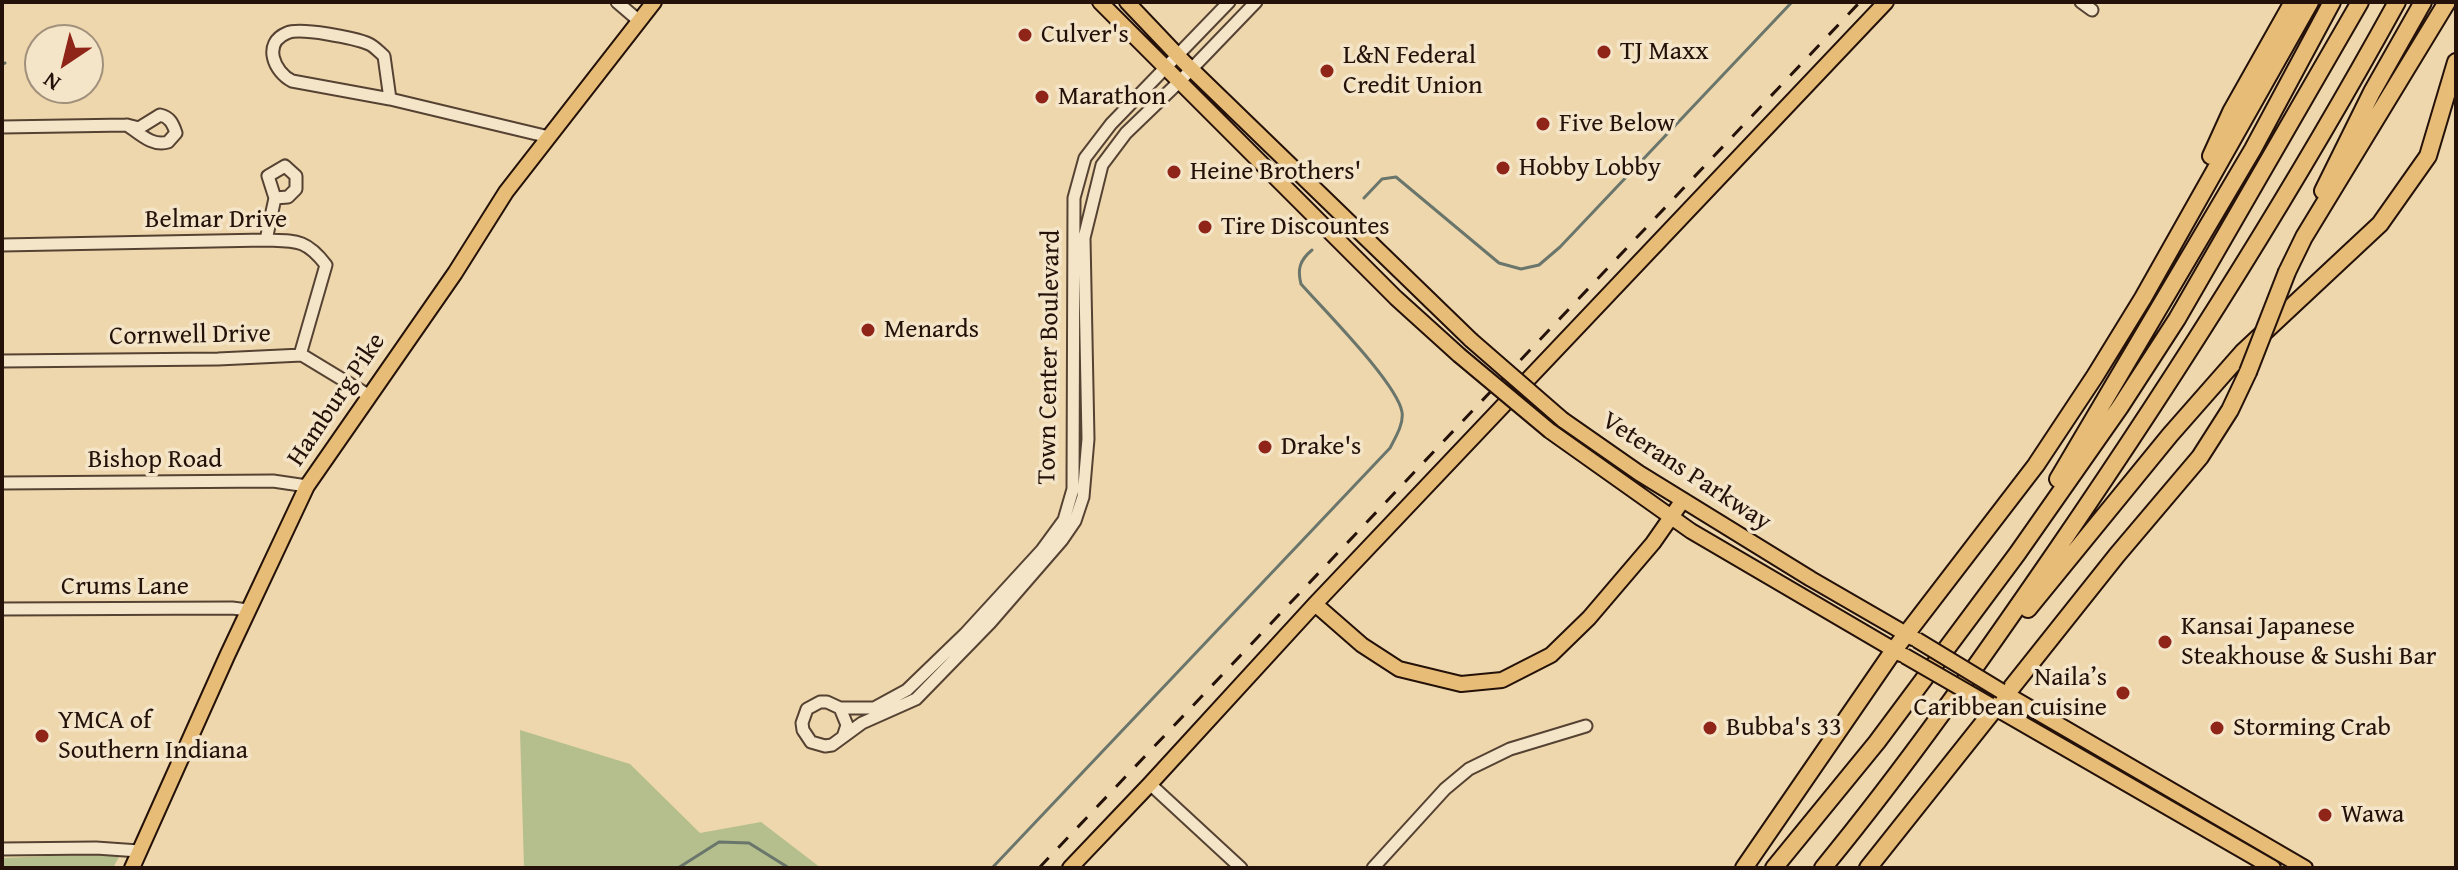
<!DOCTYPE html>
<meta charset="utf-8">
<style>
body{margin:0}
#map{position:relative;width:2458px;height:870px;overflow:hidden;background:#eed7ac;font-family:"Gentium Book Plus",serif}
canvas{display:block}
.frame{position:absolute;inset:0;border:4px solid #241109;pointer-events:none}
.north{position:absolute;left:24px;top:24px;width:80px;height:80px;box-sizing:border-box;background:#f4e5c9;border:2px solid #a1907c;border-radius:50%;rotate:215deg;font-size:22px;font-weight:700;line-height:32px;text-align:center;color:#241109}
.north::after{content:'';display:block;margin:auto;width:28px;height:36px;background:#8f2418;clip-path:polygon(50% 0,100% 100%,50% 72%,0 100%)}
</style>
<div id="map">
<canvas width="2458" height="870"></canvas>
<div class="frame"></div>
<div class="north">N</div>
</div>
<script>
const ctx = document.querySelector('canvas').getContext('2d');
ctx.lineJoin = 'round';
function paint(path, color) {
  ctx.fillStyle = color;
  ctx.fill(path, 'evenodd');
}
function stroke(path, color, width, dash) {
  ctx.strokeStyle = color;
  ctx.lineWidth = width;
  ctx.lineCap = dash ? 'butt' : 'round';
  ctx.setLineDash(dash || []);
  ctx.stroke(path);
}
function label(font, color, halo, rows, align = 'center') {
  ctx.font = font + ' "Gentium Book Plus",serif';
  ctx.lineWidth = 7;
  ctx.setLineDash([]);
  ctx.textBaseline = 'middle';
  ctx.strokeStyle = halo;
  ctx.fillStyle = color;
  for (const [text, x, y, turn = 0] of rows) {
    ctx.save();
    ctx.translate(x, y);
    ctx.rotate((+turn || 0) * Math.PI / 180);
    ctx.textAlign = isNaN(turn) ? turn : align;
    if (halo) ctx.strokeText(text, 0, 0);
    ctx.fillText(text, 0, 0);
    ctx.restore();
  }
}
paint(new Path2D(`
 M520,730L630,764L700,833L761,822L821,868H524Z
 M121,853L113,868H2V858Z`), '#b4bf8d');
stroke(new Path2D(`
 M2,64L5,63
 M1364,198L1382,179L1396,177L1499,263L1521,269L1539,265L1560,247L1792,2
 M678,868L719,842L749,843L789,868
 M992,868L1390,448C1395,438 1404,424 1402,412C1397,383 1323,309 1301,284C1297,269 1300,260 1312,250`), '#6a766c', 3);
const minor = new Path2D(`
 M617,2L638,20
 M2081,2L2092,10
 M390,99L384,56C379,52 374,46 369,44C355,38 300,27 287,33C262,43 274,72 292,81L390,99L549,137
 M2,127L127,125L139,128L160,115C170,117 173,124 176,133L168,142C153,147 140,134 127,125
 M266,240L275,198L268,176L285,166L296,176V189L288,197L275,198
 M2,245L266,240C296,241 306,239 326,265L300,355
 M2,361L218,359L302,355L368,395
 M2,483L273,481L307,486
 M2,609L232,608L248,610
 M840,708H874L907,690L965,634L1042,550L1064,520L1073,489L1074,198L1085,158L1111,124L1229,2
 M843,737L847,725L840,708L827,702H820L807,709L802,723L803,730L811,742L825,746L832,745L862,723L916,699L990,623L1062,540L1075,521L1083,497L1088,439L1084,238L1102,165L1126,133L1180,81L1256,2
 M1150,784L1241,868
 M2,849L96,848L139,851
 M1373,868L1445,789L1469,769L1510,749L1586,726`);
const major = new Path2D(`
 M1100,2L1396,298L1459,355
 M1127,2L1184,62L1471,340
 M1563,420L1639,473L1811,579L1913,638
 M1550,431L1691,531L1901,654
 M1315,604L1362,645L1399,669L1461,684L1502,680L1551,655L1589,618L1653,543L1683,500
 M2001,691L2305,868
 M1990,705L2273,868
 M132,868L227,656L307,486L455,273L506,192L654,2
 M1070,868L1150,784L1315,604L1886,2`);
const highway = new Path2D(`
 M2211,156L2231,112L2293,2
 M2323,191L2372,92L2423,2
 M2287,272L2304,237L2447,2
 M2058,479L2253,149L2332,2
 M2028,609L2170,435L2243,352L2380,224L2428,156L2456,62
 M1744,868L1894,650L2036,465L2095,376L2143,298L2310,2
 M1774,868L1877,742L2017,554L2120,407L2177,319L2360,2
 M1823,868C1906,767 1981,660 2056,551C2178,373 2293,191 2397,2
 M1868,868L2117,555L2200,457L2230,410L2248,372`);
stroke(minor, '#564232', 15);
stroke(major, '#241109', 18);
stroke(highway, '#241109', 20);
stroke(minor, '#f4e5c9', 11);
stroke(major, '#e7bc76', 14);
stroke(highway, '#e7bc76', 16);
stroke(new Path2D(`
 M1039,868L1860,2`), '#241109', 3, [14, 14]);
const majorBridge = new Path2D(`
 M1471,340L1563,420
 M1459,355L1550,431
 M1917,640L2001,691
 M1905,656L1990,705`);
const highwayBridge = new Path2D(`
 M2248,372L2287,272`);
stroke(majorBridge, '#241109', 18, []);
stroke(highwayBridge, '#241109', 20, []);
stroke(majorBridge, '#e7bc76', 14);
stroke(highwayBridge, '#e7bc76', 16);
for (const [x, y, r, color] of [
 [1025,35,8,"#8f2418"],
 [1604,52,8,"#8f2418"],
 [1327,71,8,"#8f2418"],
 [1042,97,8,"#8f2418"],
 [1543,124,8,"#8f2418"],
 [1503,168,8,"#8f2418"],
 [1174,172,8,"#8f2418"],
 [1205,227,8,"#8f2418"],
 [868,330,8,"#8f2418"],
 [1265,447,8,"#8f2418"],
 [2165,642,8,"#8f2418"],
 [2123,693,8,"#8f2418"],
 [1710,728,8,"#8f2418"],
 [2217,728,8,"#8f2418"],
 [42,736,8,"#8f2418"],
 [2325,815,8,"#8f2418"]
]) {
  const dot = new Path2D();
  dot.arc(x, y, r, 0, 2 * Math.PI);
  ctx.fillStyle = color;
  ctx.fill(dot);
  stroke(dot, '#f4e5c9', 3);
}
label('26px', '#241109', '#f4e5c9', [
 ["Culver's",1041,35],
 ["TJ Maxx",1620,52],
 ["L&N Federal",1343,56],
 ["Credit Union",1343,86],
 ["Marathon",1058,97],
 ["Five Below",1559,124],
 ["Hobby Lobby",1519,168],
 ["Heine Brothers'",1190,172],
 ["Tire Discountes",1221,227],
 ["Menards",884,330],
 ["Drake's",1281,447],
 ["Kansai Japanese",2181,627],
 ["Steakhouse & Sushi Bar",2181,657],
 ["Naila’s",2107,678,"right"],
 ["Caribbean cuisine",2107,708,"right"],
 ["YMCA of",58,721],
 ["Southern Indiana",58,751],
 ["Bubba's 33",1726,728],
 ["Storming Crab",2233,728],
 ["Wawa",2341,815]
], 'left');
label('26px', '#241109', '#f4e5c9', [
 ["Belmar Drive",216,220],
 ["Cornwell Drive",190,336,-1],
 ["Town Center Boulevard",1050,357,-89],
 ["Hamburg Pike",337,400,-56],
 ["Bishop Road",155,460],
 ["Veterans Parkway",1686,472,33],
 ["Crums Lane",125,587]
]);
</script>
